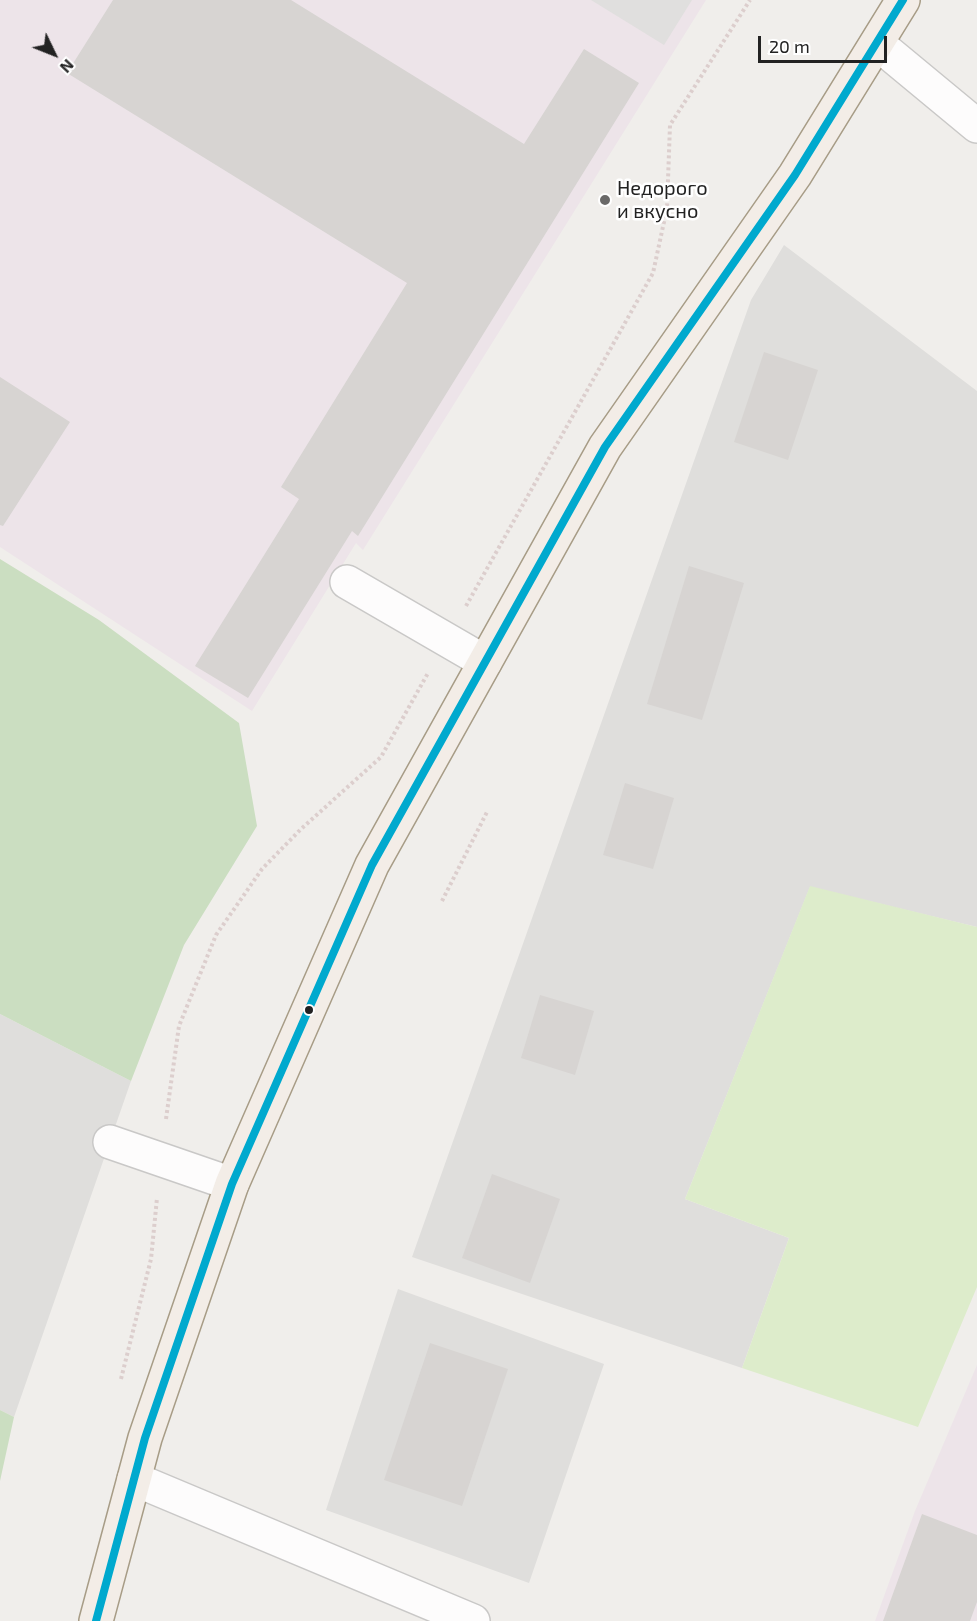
<!DOCTYPE html>
<meta charset="utf-8">
<style>
body{margin:0}
#map{position:relative;width:977px;height:1621px;overflow:hidden;background:#f0eeeb;font-family:"Exo 2",sans-serif}
canvas{display:block}
.north{position:absolute;left:24px;top:24px;width:60px;height:60px;-webkit-text-stroke:4px #fff;paint-order:stroke;rotate:133deg;font-size:16px;font-weight:700;line-height:24px;text-align:center;color:#222}
.north::after{content:'';display:block;margin:auto;width:21px;height:27px;background:#222;clip-path:polygon(50% 0,100% 100%,50% 72%,0 100%)}
.scale{position:absolute;left:758px;top:36px;width:129px;height:27px;box-sizing:border-box;border:3px solid #222;border-top:0;padding-left:8px;font-size:18px;line-height:21px;white-space:nowrap;color:#222;-webkit-text-stroke:4px #fff;paint-order:stroke}
</style>
<div id="map">
<canvas width="977" height="1621"></canvas>
<div class="north">N</div>
<div class="scale">20 m</div>
</div>
<script>
const ctx = document.querySelector('canvas').getContext('2d');
ctx.lineJoin = 'round';
function paint(path, color) {
  ctx.fillStyle = color;
  ctx.fill(path, 'evenodd');
}
function stroke(path, color, width, dash) {
  ctx.strokeStyle = color;
  ctx.lineWidth = width;
  ctx.lineCap = dash ? 'butt' : 'round';
  ctx.setLineDash(dash || []);
  ctx.stroke(path);
}
function label(font, color, halo, rows, align = 'center') {
  ctx.font = font + ' "Exo 2",sans-serif';
  ctx.lineWidth = 5;
  ctx.setLineDash([]);
  ctx.textBaseline = 'middle';
  ctx.strokeStyle = halo;
  ctx.fillStyle = color;
  for (const [text, x, y, turn = 0] of rows) {
    ctx.save();
    ctx.translate(x, y);
    ctx.rotate((+turn || 0) * Math.PI / 180);
    ctx.textAlign = isNaN(turn) ? turn : align;
    if (halo) ctx.strokeText(text, 0, 0);
    ctx.fillText(text, 0, 0);
    ctx.restore();
  }
}
paint(new Path2D(`
 M784,245L977,391V927L810,887L685,1199L789,1238L742,1368L412,1257L751,300Z
 M0,1014L131,1081L14,1417L0,1410Z
 M398,1289L604,1364L529,1583L326,1510Z`), '#dfdedc');
paint(new Path2D(`
 M0,0H706L363,550L356,543L252,711L0,547Z
 M977,1365V1621H875L915,1511Z`), '#ede4e9');
paint(new Path2D(`
 M810,886L977,927V1287L918,1427L742,1368L789,1238L685,1199Z`), '#ddeccb');
paint(new Path2D(`
 M0,559L99,620L239,723L257,826L184,945L131,1081L0,1014Z
 M0,1410L14,1417L0,1481Z`), '#cbdec1');
paint(new Path2D(`
 M591,0H692L664,45Z`), '#e0dfde');
paint(new Path2D(`
 M113,0H291L524,144L584,49L639,83L358,536L352,531L248,698L195,666L299,499L281,487L407,283L67,73Z
 M764,352L818,370L788,460L734,442Z
 M0,377L70,422L3,526L0,525Z
 M689,566L744,583L702,720L647,704Z
 M625,783L674,798L653,869L603,855Z
 M540,995L594,1011L575,1075L521,1058Z
 M492,1174L560,1199L530,1283L462,1258Z
 M430,1343L508,1369L462,1506L384,1480Z
 M922,1514L977,1535V1602L970,1621H883Z`), '#d7d4d2');
const minor = new Path2D(`
 M878,44L977,126
 M347,582L485,662
 M110,1142L232,1184
 M134,1479L473,1621`);
const major = new Path2D(`
 M96,1621L145,1438L232,1184L372,865L605,447L795,175L903,0`);
stroke(minor, '#c9c8c7', 36);
stroke(major, '#a79c86', 36);
stroke(new Path2D(`
 M466,606L653,273L667,208L670,125L750,0
 M442,901L488,810
 M166,1119L179,1026L216,935L262,869L301,829L381,757L428,673
 M121,1379L151,1259L157,1198`), '#dccecd', 4, [3, 3]);
stroke(minor, '#fdfcfc', 33);
stroke(major, '#f3ede7', 33);
stroke(new Path2D(`
 M96,1621L145,1438L232,1184L372,865L605,447L795,175L903,0`), '#00a9ce', 8);
for (const [x, y, r, color] of [
 [605,200,6,"#6a6968"],
 [309,1010,5,"#222"]
]) {
  const dot = new Path2D();
  dot.arc(x, y, r, 0, 2 * Math.PI);
  ctx.fillStyle = color;
  ctx.fill(dot);
  stroke(dot, '#fff', 2);
}
label('20px', '#222', '#fff', [
 ["Недорого",617,188],
 ["и вкусно",617,211]
], 'left');
</script>
